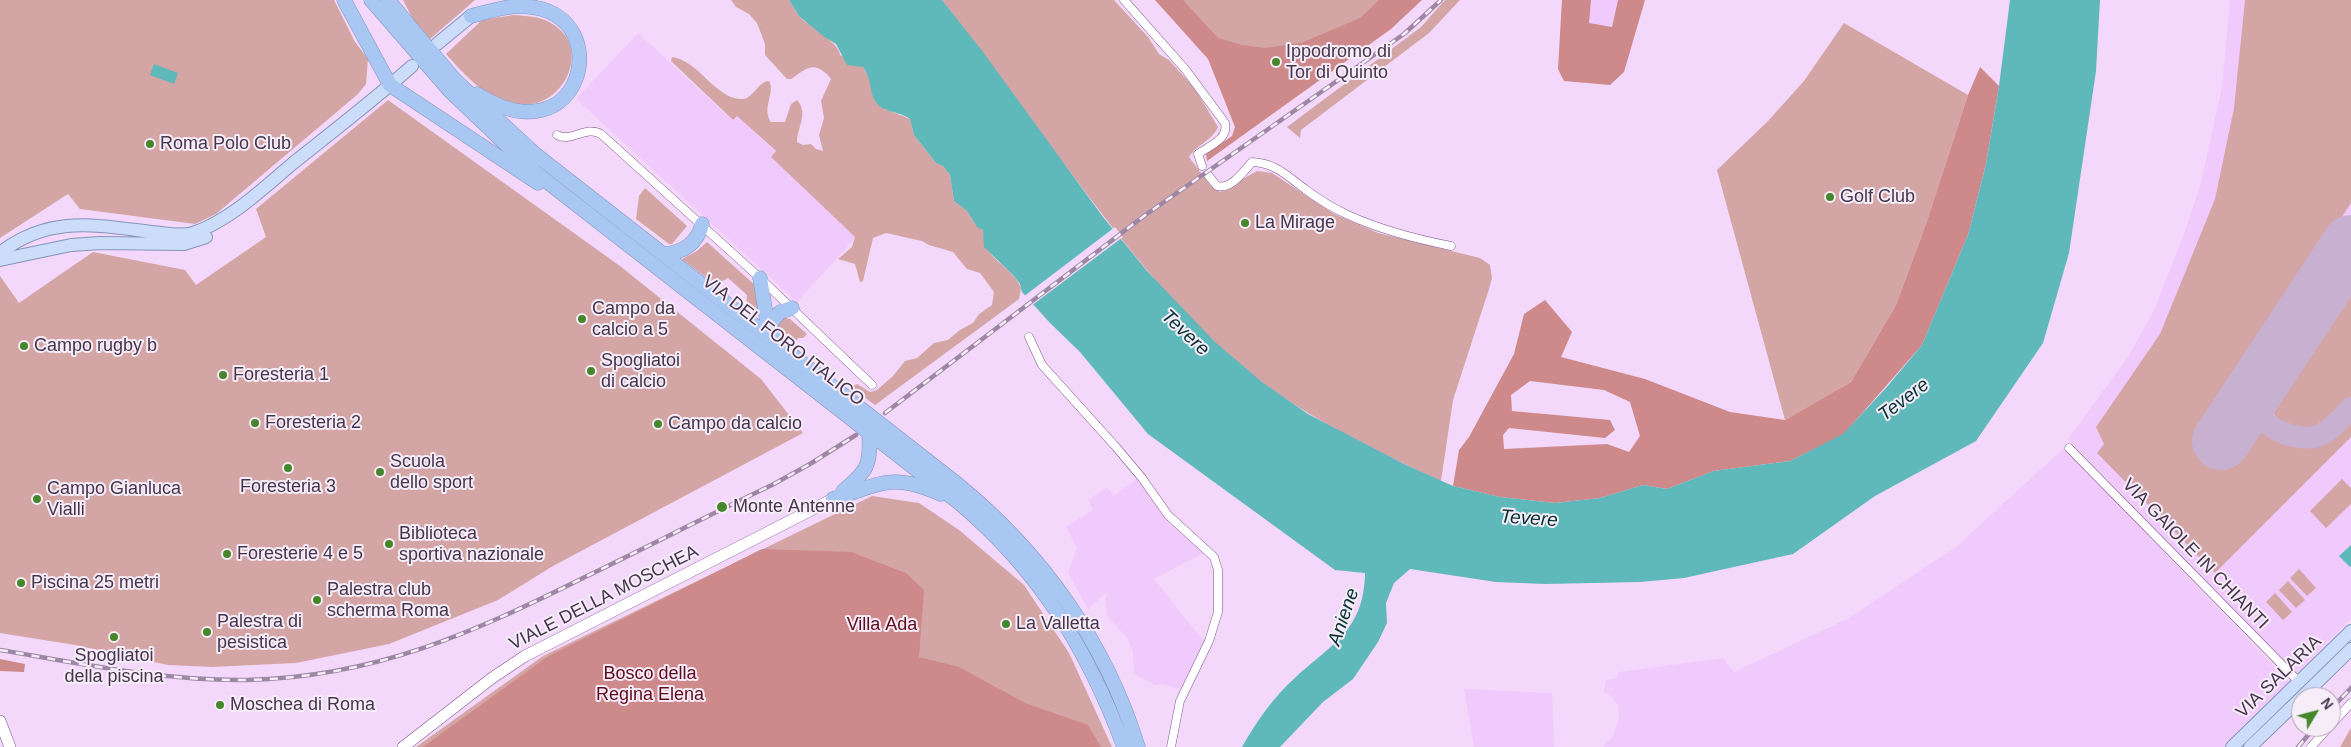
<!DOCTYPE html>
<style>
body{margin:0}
#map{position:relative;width:2351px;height:747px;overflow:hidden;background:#f3d8fb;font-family:Arial,sans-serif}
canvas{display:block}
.north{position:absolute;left:2291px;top:687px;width:50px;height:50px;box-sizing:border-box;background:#f6edf9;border:1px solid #b0a3b4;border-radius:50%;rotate:53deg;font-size:14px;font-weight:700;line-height:20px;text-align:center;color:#46344c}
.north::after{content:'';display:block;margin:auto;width:18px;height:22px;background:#45872a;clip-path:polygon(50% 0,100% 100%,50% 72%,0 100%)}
</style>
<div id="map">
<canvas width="2351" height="747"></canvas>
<div class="north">N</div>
</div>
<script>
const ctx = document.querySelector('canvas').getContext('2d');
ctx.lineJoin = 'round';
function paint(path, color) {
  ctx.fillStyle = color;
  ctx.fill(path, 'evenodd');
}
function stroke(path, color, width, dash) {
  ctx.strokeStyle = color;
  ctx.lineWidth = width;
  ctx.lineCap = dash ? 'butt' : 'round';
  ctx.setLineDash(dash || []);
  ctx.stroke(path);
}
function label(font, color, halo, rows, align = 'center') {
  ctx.font = font + ' Arial,sans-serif';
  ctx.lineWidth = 4;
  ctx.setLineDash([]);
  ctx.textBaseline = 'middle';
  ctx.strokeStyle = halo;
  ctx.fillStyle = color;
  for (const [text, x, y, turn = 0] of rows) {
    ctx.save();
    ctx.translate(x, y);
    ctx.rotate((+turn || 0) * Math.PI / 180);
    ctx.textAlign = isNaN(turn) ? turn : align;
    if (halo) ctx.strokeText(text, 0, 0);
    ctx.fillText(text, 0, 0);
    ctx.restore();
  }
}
paint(new Path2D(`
 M1590,0H1618L1613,27L1589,23Z
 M2230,0H2351V619L2296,674L2068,439L2128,357L2154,310L2185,231L2201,183L2222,87Z
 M638,33L732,120L737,116L776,152L771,157L856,237L797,302L576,99Z
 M2064,448L2290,683L2224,747H1603L1612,737L1619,719L1618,705L1610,695L1604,692L1606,680L1616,678L1619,672L1723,658L1734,672L1847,619L1957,546Z
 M1137,479L1204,553L1154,579L1201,638L1207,640L1180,689L1163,684L1155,685L1134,674L1133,651L1127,638L1107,616L1105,600L1107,592L1088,609L1068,573L1077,548L1066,527L1093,510L1088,500L1107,487L1114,495Z
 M1464,689L1552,693L1554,747H1474Z`), '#f1cafd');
paint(new Path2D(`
 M0,0H334L355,42L368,59L366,84L358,94L216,214L195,224L80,209L68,194L0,238Z
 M403,0H475L430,39L417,27Z
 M731,0H789C793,5 796,13 800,17C810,27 839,42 840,55L863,67L871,81L875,101L885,109L910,119L914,135L936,163L943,166L950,175L954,201L967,211L975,224L983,230C985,238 984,246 990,253C999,264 1016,274 1021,288L1019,299L875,405L850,387L857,384L870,392L877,390L893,376L905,361L917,358L934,343L948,340L960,330L973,323L979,314L992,305L994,292L980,273L967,269L953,252L929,245L922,241L886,233L873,238L863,281L860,282L855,264L838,259L852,247L855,237L771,157L776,151L737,116L733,120L671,61L672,57C698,60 716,99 741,99C753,100 757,82 769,81C776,93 761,108 771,122H785L791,104L797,100C809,113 797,128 797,142L803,145L811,144L816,149L823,151L819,135L824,118L821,101L831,79C815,59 807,68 791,79H787L765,55V44L757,23L749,14L736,7Z
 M942,0H1114L1148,37L1159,54L1169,60L1195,89L1218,127C1212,141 1197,144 1189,157L1210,185L1220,192L1257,171L1272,173L1334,214L1378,233L1480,258L1490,265L1492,278L1489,289L1453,400L1441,481C1380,453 1318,423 1263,383C1181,322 1120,238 1059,157C1020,104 981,52 942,0Z
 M1172,0H1415L1259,106Z
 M1445,0H1460L1429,33L1301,130L1300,138L1287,127L1421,27Z
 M2245,0H2351V203L2199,436L2234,460L2252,431L2259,428C2302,449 2313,458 2351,419V437L2215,573L2097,453L2104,444L2096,427L2160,334L2215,199L2234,108Z
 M514,15C525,16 535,16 545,20C599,43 563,118 509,103C483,96 463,73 446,54L482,20Z
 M1844,23L1968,95L1926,224L1896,305L1851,382L1785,420L1717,170L1768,121L1804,81Z
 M388,100L620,266L761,379L803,433L553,566L498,600L389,644L296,663L212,667L168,665L75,645L0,633V276L19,303L93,252L185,270L196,285L266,237L256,209Z
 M645,188L687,226L672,244H669L636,219L639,196Z
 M707,242L757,287L760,308L755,317L746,309L747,295L728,278L716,285L682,259L697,251Z
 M2351,278V397C2328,421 2320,437 2285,423C2276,419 2270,411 2270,402Z
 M783,317L790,319L807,334L803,338H798L794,344L777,329V323Z
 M2342,479L2351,488V504L2326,528L2310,511Z
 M872,496L919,503L959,530L1024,585L1069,653L1112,747H416L543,656Z
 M2299,569L2316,588L2307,596L2290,578Z
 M2288,581L2305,600L2296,608L2279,590Z
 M2275,593L2292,612L2283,620L2266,602Z
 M2351,728V747H2340Z`), '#d4a5a5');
paint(new Path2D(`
 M1155,0H1183L1218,38L1242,45L1265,48L1301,43L1360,18L1379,0H1422L1391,29L1207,161L1206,154L1232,136L1235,127L1208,59Z
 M1562,0H1591L1589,23L1612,27L1618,0H1645L1624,72L1610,85L1564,81L1558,69Z
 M1980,67L1999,86L1986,164L1968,235L1922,345L1843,435L1790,461L1714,471L1667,489L1643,485L1600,498L1555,503L1500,497L1453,486L1459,450L1469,437L1514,354L1524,314L1545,300L1572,332L1561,357L1645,379L1730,412L1785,420L1851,382L1896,305L1926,224L1968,95ZM1530,381L1604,390L1630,402L1640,436L1629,452L1607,444L1504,449L1503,435L1509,428L1605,438L1615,430L1610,420L1512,411L1511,395Z
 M762,549L851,552L906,573L924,590L919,657L959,667L1025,703L1088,725L1101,747H423L547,657Z
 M0,659L25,664L24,672L0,671Z`), '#ce898a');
paint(new Path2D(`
 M789,0H942L983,52L1103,217L1147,271L1215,342L1262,382L1308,414L1404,464L1453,486L1500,497L1555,503L1600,498L1643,485L1667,489L1714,471L1790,461L1843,434L1886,388L1922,345L1968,235L1986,164L1999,86L2010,0H2100L2096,71L2069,253L2043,343L1976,441L1875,496L1793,554L1684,578L1640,582L1545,584L1496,582L1410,569L1394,583L1386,603L1387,623L1378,642L1353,679L1323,702L1280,747H1242C1256,722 1274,696 1296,677C1333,643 1364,630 1365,573L1335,570L1148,434L1080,352L1050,323L1022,292L1020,284L1013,275L984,247L983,230L977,227L967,211L954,201L950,175L943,166L936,163L914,135L910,119C900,111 882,113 875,101C869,91 872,79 863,67L847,65L836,44L823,36L799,16Z
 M154,64L178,73L174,84L150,75Z
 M2351,545V566L2350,567L2339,556Z`), '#5fb8ba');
paint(new Path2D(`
 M1115,227L1123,237L1031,306L1023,297Z`), '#f3d8fb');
stroke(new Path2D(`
 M2256,388C2255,393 2253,399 2254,403C2258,427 2297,443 2318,436C2331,431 2341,418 2351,408`), '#c8b0d0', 22);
stroke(new Path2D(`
 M2221,441L2351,244`), '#c8b0d0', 58);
const street = new Path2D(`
 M1124,0L1185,69L1225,123C1229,139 1209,146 1198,154L1202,166
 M557,135C571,143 586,125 601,134L760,278L872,385
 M1208,175L1217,186C1231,190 1244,171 1252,162C1276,163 1287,176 1305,189C1318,199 1333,208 1348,215C1381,230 1416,239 1451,246
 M1029,337L1042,365L1116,447L1142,478L1168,515L1214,557L1218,570V612L1209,641L1180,701L1171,747
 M2069,448L2299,682
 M2331,725L2351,703
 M2311,747L2329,727`);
const secondary = new Path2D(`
 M0,721L10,747
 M403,747L492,678L525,656L833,499`);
const primary = new Path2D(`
 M437,44L471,16
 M0,253C49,215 95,225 152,232C165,233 180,237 193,233C228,222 264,188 292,164C332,132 374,100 412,66
 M0,260L71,245L100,243L184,244L206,237
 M2302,697L2351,649
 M2232,747L2351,631
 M2250,747L2301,698`);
const highway = new Path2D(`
 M344,0L390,85L538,183
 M371,0L450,91L536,173L958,502C1038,569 1088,649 1124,747
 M388,0L455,80L535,154L956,483C1041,552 1106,642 1138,747
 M471,16C491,11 510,4 531,7C617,17 582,161 477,94
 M663,254C683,253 697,244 702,224
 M760,278L768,327L777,338
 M768,327L780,312L792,308
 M843,491C868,471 871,464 869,433
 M833,499C882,484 890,472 941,494`);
stroke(street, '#7c5588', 9);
stroke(secondary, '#7c5588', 12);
stroke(primary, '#8694b9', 14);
stroke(highway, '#8694b9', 15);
stroke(street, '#fff', 8);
stroke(secondary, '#fff', 11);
stroke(primary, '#cbddf8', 12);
stroke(highway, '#a8c7f3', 14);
const rail = new Path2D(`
 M885,413L1144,216L1404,34L1441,0
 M0,650C82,664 164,681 247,680C375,677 473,633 585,577C647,547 709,515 772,485L810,464L856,435
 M2331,709L2351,688
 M2298,747L2315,727`);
stroke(rail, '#9e87a5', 4.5);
stroke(rail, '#f6edf9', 2.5, [8]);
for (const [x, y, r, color] of [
 [1276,62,5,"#45872a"],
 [150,144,5,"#45872a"],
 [1830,197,5,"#45872a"],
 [1245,223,5,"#45872a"],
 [582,319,5,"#45872a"],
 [24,346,5,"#45872a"],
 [591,371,5,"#45872a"],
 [223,375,5,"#45872a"],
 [255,423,5,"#45872a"],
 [658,424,5,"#45872a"],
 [288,468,5,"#45872a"],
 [380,472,5,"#45872a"],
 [37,499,5,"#45872a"],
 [722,507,6,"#45872a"],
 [389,544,5,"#45872a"],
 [227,554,5,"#45872a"],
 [21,583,5,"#45872a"],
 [317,600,5,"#45872a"],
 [1006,624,5,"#45872a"],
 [207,632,5,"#45872a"],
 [114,637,5,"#45872a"],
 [220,705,5,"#45872a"]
]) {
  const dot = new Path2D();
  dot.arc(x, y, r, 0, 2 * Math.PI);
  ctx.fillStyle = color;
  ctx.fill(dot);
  stroke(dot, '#f6edf9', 2);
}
label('18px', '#46344c', '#f6edf9', [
 ["Ippodromo di",1286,52],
 ["Tor di Quinto",1286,73],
 ["Roma Polo Club",160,144],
 ["Golf Club",1840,197],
 ["La Mirage",1255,223],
 ["Campo da",592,309],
 ["calcio a 5",592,330],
 ["Campo rugby b",34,346],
 ["Spogliatoi",601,361],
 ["di calcio",601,382],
 ["Foresteria 1",233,375],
 ["Foresteria 2",265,423],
 ["Campo da calcio",668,424],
 ["Scuola",390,462],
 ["dello sport",390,483],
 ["Foresteria 3",288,487,"center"],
 ["Campo Gianluca",47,489],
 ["Vialli",47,510],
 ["Monte Antenne",733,507],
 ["Biblioteca",399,534],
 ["sportiva nazionale",399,555],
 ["Foresterie 4 e 5",237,554],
 ["Piscina 25 metri",31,583],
 ["Palestra club",327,590],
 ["scherma Roma",327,611],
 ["Palestra di",217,622],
 ["pesistica",217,643],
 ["La Valletta",1016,624],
 ["Spogliatoi",114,656,"center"],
 ["della piscina",114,677,"center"],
 ["Moschea di Roma",230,705]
], 'left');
label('18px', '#46344c', '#f6edf9', [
 ["VIA DEL FORO ITALICO",783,341,38],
 ["VIA GAIOLE IN CHIANTI",2195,554,46],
 ["VIALE DELLA MOSCHEA",604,598,-27],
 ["VIA SALARIA",2279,677,-44]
]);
label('18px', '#5f0a1a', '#f6edf9', [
 ["Villa Ada",882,625],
 ["Bosco della",650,674],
 ["Regina Elena",650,695]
]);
label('italic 19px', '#033132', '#f6edf9', [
 ["Tevere",1185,333,43],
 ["Tevere",1904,400,-37],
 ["Tevere",1529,519,4],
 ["Aniene",1344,617,-71]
]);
</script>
